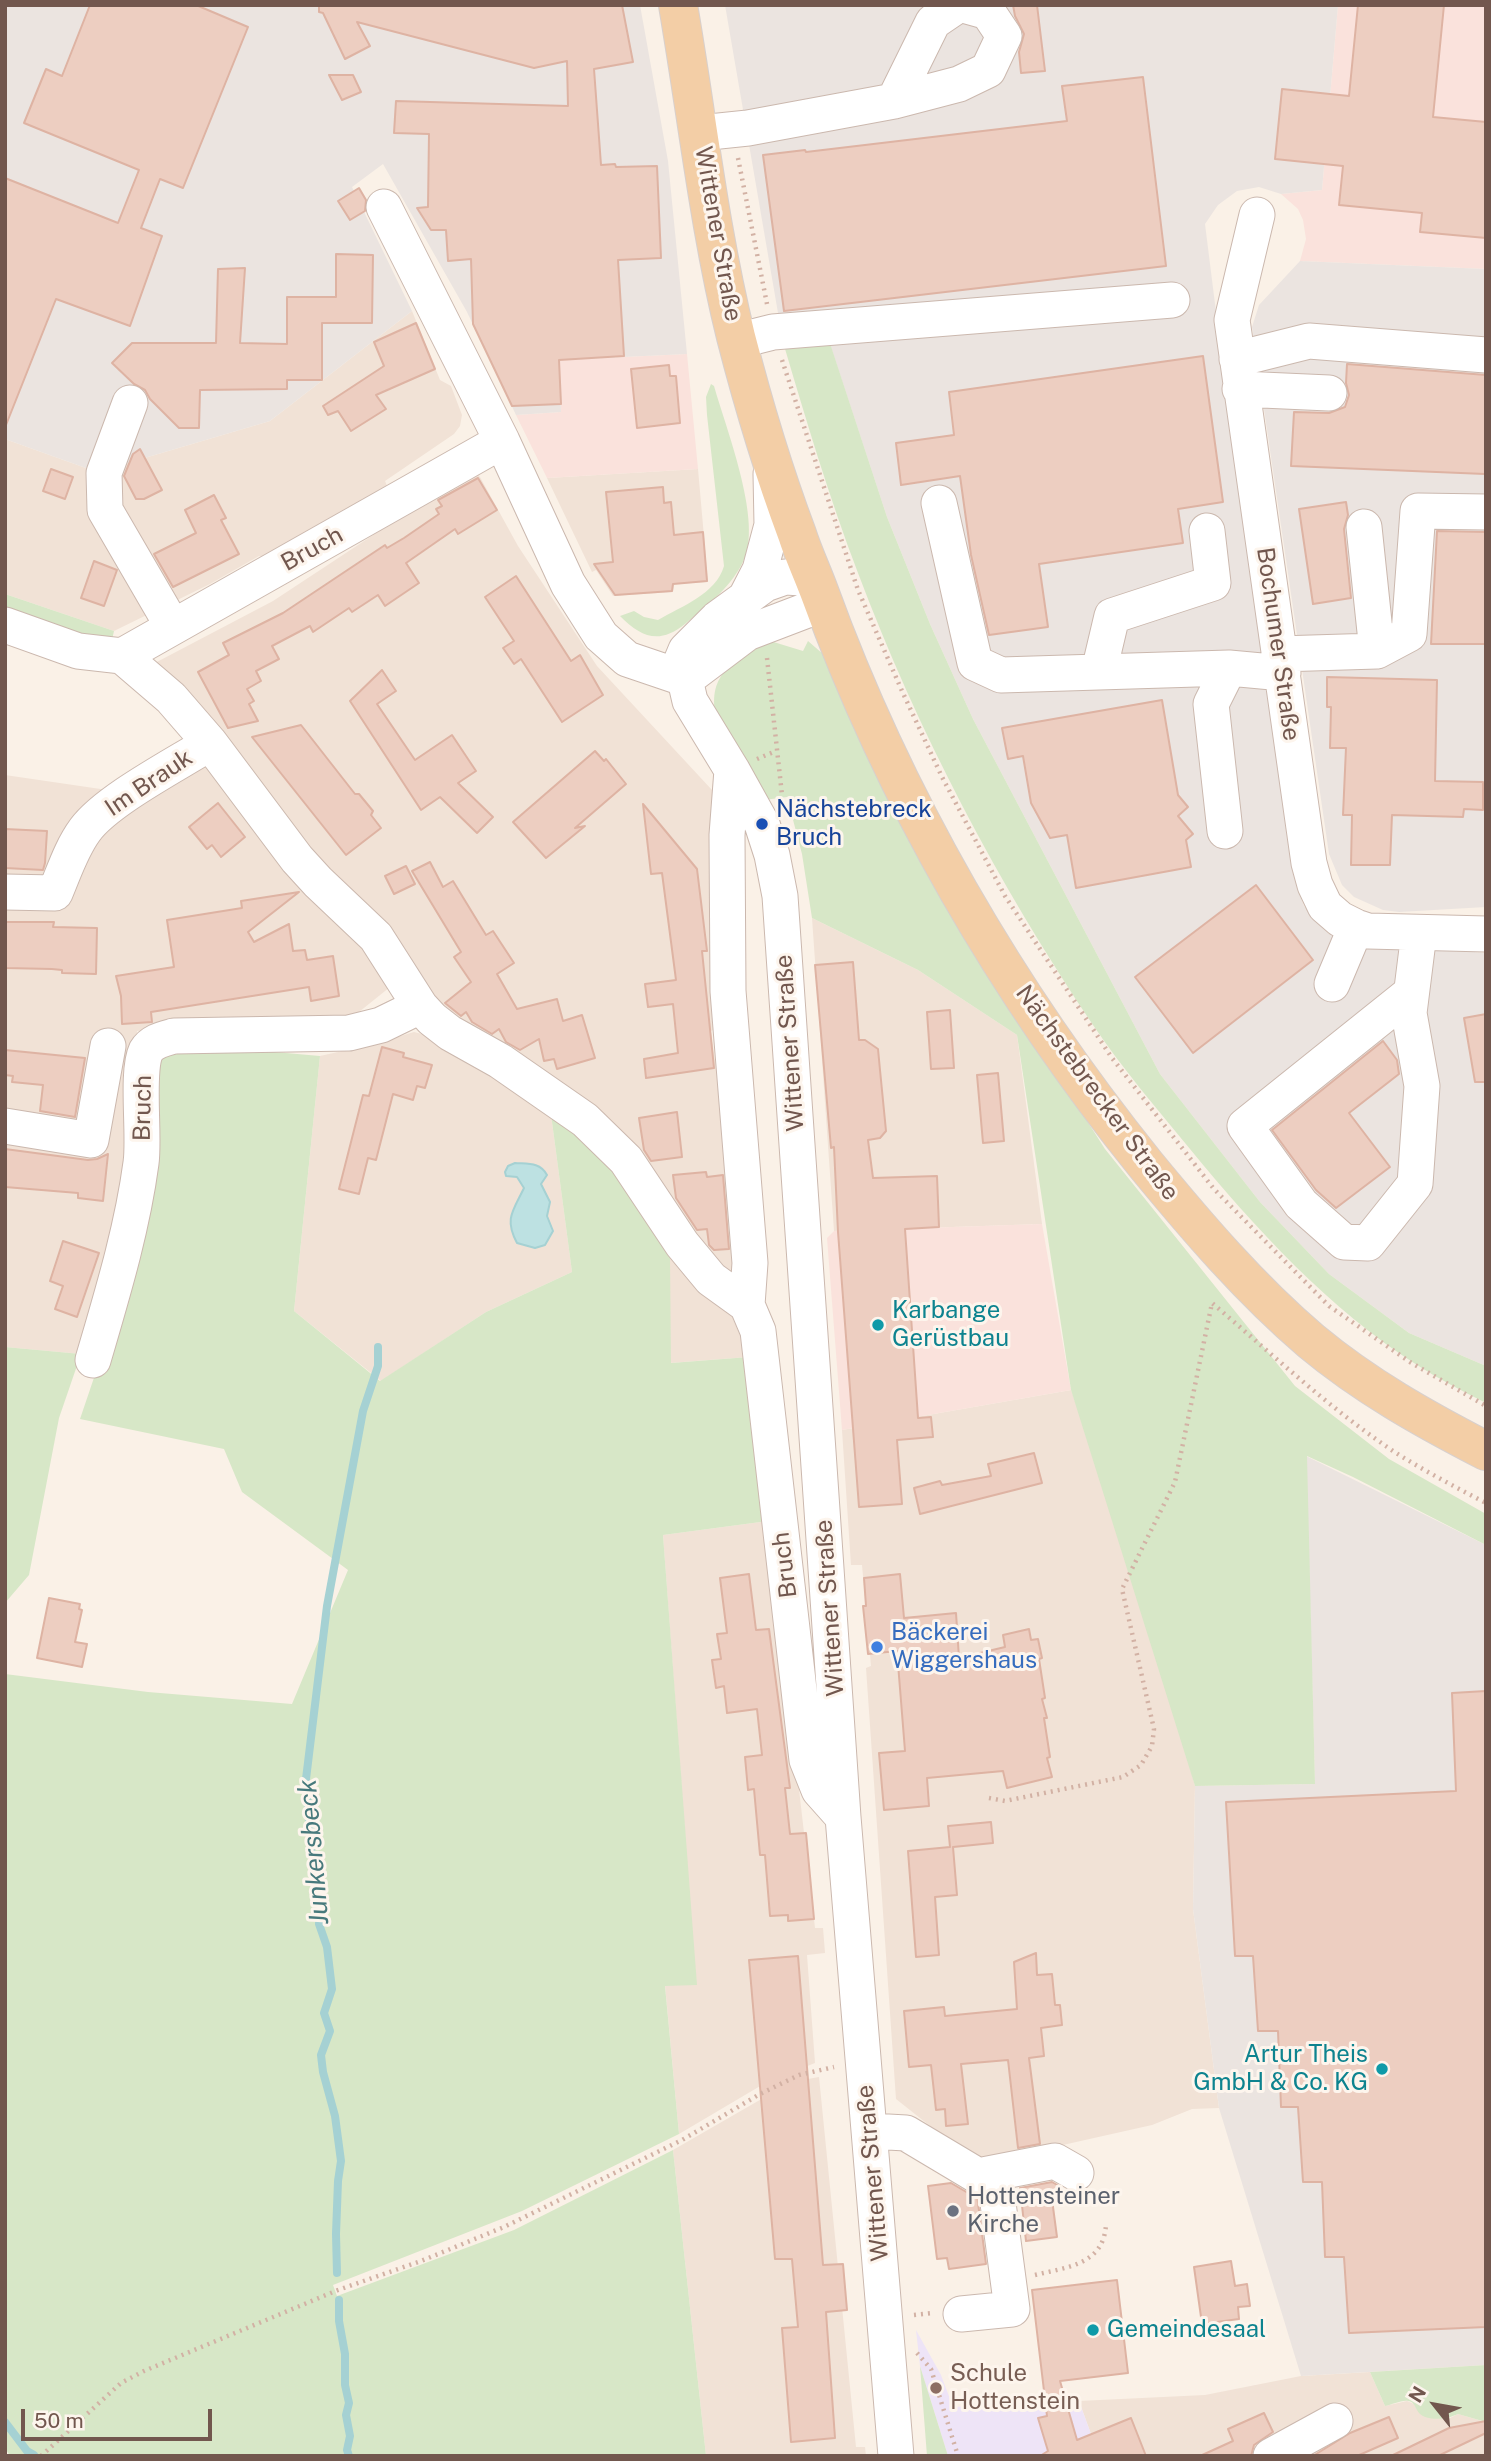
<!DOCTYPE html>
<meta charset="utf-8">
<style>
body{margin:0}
#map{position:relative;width:1491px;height:2461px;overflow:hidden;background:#faf1e7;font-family:"Public Sans",sans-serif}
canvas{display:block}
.frame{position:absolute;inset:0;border:7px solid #72574e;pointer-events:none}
.north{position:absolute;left:1400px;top:2370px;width:70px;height:70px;-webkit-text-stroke:5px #fdf5ed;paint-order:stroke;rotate:301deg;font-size:19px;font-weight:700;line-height:28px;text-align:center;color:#72574e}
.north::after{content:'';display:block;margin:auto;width:24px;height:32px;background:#72574e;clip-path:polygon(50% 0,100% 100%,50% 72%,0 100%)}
.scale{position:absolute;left:21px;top:2409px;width:191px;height:32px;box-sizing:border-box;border:4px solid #72574e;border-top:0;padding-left:9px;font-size:21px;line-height:24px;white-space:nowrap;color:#72574e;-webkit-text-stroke:5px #fdf5ed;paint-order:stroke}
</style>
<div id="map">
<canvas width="1491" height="2461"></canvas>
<div class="frame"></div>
<div class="north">N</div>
<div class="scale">50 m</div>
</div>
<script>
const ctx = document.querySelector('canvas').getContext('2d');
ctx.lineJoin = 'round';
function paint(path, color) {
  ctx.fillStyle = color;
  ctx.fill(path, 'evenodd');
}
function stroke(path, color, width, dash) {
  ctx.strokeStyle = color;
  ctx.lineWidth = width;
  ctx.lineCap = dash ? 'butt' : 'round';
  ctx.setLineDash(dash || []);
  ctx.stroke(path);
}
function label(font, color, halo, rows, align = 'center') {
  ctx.font = font + ' "Public Sans",sans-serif';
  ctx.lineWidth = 6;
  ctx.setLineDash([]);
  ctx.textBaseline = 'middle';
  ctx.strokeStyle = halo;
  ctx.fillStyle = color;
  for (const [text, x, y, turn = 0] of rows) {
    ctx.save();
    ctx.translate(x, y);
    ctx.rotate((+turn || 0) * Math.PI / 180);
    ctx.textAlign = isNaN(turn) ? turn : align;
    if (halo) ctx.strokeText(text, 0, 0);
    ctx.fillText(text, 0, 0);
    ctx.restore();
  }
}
paint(new Path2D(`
 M412,311L440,380L451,386L462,415L460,426L454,434L385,481L387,486L266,558L259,556L210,584L114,631L5,594V439L97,472L270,421Z
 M475,468L518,546L597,666L712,790L719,869L717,1028L711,1031L742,1260L737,1271L730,1274L463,1032L343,889L195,701L153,664L273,601Z
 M698,469L708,582L674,584L673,592L613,596L596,570L592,572L547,478Z
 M206,766L395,983L349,1020L137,1031L132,1151L81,1354L5,1347V775L121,792Z
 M812,918L918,970L1017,1035L1042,1224L834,1231Z
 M414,1032L434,1037L550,1107L572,1272L486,1312L381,1381L294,1311L320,1056L374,1044Z
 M670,1257L730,1312L749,1357L670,1363Z
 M1071,1390L1136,1565L1195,1786L1193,1909L1219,2108L1192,2109L1152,2125L978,2164L896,2099L866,1668L871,1666L862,1565H851L842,1430Z
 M768,1521L815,1928H823L825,1953L807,1955L815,2063L767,2082L679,2134L665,1985H696L663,1535Z
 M819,2077L856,2447H865L866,2456H706L673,2150L791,2082Z
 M1370,2372L1385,2406L1407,2401L1414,2404L1420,2413L1427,2417L1448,2419L1458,2414L1486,2422V2456H1099L1079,2401L1205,2395L1301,2376Z`), '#f1e2d6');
paint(new Path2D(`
 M1338,5H1486V269L1300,261L1306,239L1303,220L1298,209L1281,194L1322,190Z
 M687,354L698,469L547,478L516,415L561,412L559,360Z
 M1042,1224L1071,1390L842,1430L827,1238L834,1231Z`), '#fae2dc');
paint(new Path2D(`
 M5,5H640L668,161L687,354L559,360L561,412L516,415L467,312L383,164L352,187L412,311L270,421L97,472L5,439Z
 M725,5H1338L1322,190L1281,194L1259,187L1237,191L1218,205L1205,224L1219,336L1298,891L1304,906L1315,921L1329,934L1347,942L1486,953V1366L1409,1333L1329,1274L1260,1202L1160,1074L973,719L930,624L887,517L827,335L783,342Z
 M1300,261L1486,269V907L1399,912L1383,910L1354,897L1342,885L1329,854L1252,327L1259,305Z
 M1306,1456L1486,1545V2365L1301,2376L1219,2108L1193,1909L1195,1786L1315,1784Z`), '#ebe4e0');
paint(new Path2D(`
 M916,2330L941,2375L953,2407L1079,2401L1099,2456H948L920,2366Z`), '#eee4f7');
paint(new Path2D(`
 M827,334L887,517L930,624L973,719L1160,1074L1260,1202L1329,1274L1409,1333L1486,1366V1403C1462,1391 1439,1379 1417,1365C1330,1310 1254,1227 1190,1149C1157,1109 1122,1068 1093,1025C998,884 918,732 858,573C829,497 806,420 783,342Z
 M711,384L714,386C726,428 761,517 745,557C734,585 707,606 685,624C659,645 641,637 620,616L634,611L644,617L658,620C682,606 716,594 724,566L707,415L706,397Z
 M5,594L114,631L112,640L5,626Z
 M767,640L803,651L808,641L823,654L954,913L1105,1149L1295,1386L1389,1459L1486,1514V1545L1353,1477L1307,1456L1315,1784L1195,1786L1071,1390L1017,1035L918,970L812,918L802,854L787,797L764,800L716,717C707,672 735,662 767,640Z
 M195,1045L320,1056L294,1311L380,1381L486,1312L572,1272L550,1107L586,1133L678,1252L670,1257L671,1363L749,1357L768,1521L663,1535L697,1985L665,1986L679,2134L522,2211L333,2285L337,2296L514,2230L673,2150L706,2456H10L5,2448V1674L148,1692L292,1704L348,1570L242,1492L224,1449L80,1419L100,1360L153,1058Z
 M5,1347L81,1354L59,1418L29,1575L5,1603Z
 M1486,2365V2422L1458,2414C1448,2419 1428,2422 1419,2413C1415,2408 1415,2402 1408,2401C1401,2400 1392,2405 1385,2406L1370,2372Z
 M920,2366L948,2456H927Z`), '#d7e7c7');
const water = new Path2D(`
 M515,1163C528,1164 540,1162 547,1175L541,1184L550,1202L547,1216L553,1231L545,1245L535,1248L517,1243C504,1219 513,1211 524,1188L517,1177L506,1176L505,1172L508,1166Z`);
paint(water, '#bde1e2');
stroke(water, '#a5d1d3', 2);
stroke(new Path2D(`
 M337,2273L336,2234L338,2181L341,2161L335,2116L323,2072L321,2055L330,2031L324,2013L332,1989L327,1947L319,1924L321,1888L311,1850L306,1779L327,1606L363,1411L378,1366V1347
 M339,2300V2321L345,2354V2385L349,2403L346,2415L350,2436L347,2450L349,2456
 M5,2422L27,2451L34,2455`), '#a5d1d3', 8);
const building = new Path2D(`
 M90,5H196L248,27L183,188L160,179L141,228L162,236L130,326L56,299L6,425L5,178L118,223L139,170L24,123L46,69L62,76Z
 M319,5H622L633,62L594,69L601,165L615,164L616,167L657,166L661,258L618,260L624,356L559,360L561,404L512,406L473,324L471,259L448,261L446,230H431L417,208L428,207L429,134L394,133L396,101L568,106L567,61L534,68L357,22L370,46L345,59L323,13L319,12Z
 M1013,5H1037L1045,71L1021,73L1019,52L1024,34L1015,16Z
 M1358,5H1444L1433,117L1486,122V238L1420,232L1422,213L1339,205L1343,166L1275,159L1282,89L1349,96Z
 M329,75H353L361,92L342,100Z
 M1143,77L1166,266L784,311L763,155L805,150L806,152L1067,121L1062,86Z
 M359,188L366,200L365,211L350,220L338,201Z
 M336,254L373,255L372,323H322V380H287V389L200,390L199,428H179L150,399L145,390L134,384L112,363L132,343H216L218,269L245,268L240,343L287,344V297H336Z
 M416,323L435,369L376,395L386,409L351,431L338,411L328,415L323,406L384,366L374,342Z
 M1203,356L1223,502L1178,509L1183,543L1039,564L1048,627L989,635L971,555L960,476L901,485L896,443L954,435L949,392Z
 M1347,364L1486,375L1485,474L1291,466L1294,412L1329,413L1345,407L1349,395L1346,383Z
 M669,365L670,376H676L680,423L637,428L631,369Z
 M140,449L162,490L144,499H136L124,476L133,454Z
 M51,469L73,477L65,499L43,491Z
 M478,478L497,510L458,534L455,529L406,563L419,583L385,606L378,595L352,612L349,608L313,632L310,626L272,646L279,659L256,671L261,681L247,689L254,701L249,704L258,721L228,728L198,672L229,655L223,643L283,613L385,545L387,548L404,538L439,514L436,509L442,506L438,500Z
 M663,487L664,503L671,502L674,535L703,532L707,581L673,584L672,591L615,595L594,564L613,562L606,492Z
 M214,495L226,518L221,520L239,554L173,587L154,554L196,533L185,510Z
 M1346,502L1348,515L1344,529L1351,598L1313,604L1299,509Z
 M1437,531L1486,532V644H1431Z
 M94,561L117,570L104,606L81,598Z
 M516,576L571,661L580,655L603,695L562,722L521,659L514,664L503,648L514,641L485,597Z
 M382,670L396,691L377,704L415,760L452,735L476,771L458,783L493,817L477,833L440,797L421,810L350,701Z
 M1327,677L1437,680L1435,781L1483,782V810L1464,809L1463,817L1392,815L1390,865H1351L1352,815H1343L1346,748H1330L1331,707H1327Z
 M1162,700L1178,795L1188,807L1178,816L1193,834L1186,840L1191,867L1076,888L1067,835L1050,838L1031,803L1023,756L1008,759L1002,728Z
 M301,725L355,794H359L373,811L371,815L381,828L346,855L252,737Z
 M595,751L604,761L606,759L626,784L575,828L585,826L546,858L513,822Z
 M218,803L245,837L221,857L212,845L207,849L189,827Z
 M643,804L697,869L707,951H702L714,1068L646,1078L644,1059L678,1053L673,1004L648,1007L645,984L676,980L662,873L651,874Z
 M5,829L47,831L45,863L43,870L5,868Z
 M430,862L443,887L453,881L486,935L493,931L514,963L497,974L517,1009L557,999L563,1021L582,1015L595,1058L557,1069L554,1059L544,1061L539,1039L520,1050L506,1042L499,1029L492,1034L472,1022L466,1012L461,1016L445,1003L471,982L454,957L461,952L412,871Z
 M406,866L415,884L394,894L385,876Z
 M1256,885L1313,960L1193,1053L1135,977Z
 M299,892L248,932L254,942L289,924L293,951L305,950L307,960L333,956L339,996L311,1001L309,987L151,1012L152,1022L122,1024L121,996L116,976L174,967L167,920L242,908L241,901Z
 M5,922H54L53,927L97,928L96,974L62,973V970L52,969L5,968Z
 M853,962L859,1040H865L878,1049L880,1070L886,1131L880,1138L868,1140L873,1178L937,1176L939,1227L905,1229L918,1418L931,1417L933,1437L897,1440L902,1504L859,1507L838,1232L834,1147L831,1148L815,965Z
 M950,1010L954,1068L931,1069L927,1012Z
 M1486,1014V1082H1475L1464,1018Z
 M1383,1041L1397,1060L1399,1074L1349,1113L1390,1167L1336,1208L1316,1190L1272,1130Z
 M382,1047L404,1053L403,1057L432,1065L425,1088L417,1086L413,1100L393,1094L376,1160L368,1158L359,1194L339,1189L363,1095L369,1096Z
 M5,1050L85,1058L75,1117L40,1111L43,1085L12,1082L13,1076L5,1075Z
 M998,1073L1004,1141L983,1143L977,1075Z
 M677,1112L682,1157L651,1161L644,1150L639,1118Z
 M5,1149L88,1160L97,1159L108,1154L103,1201L78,1198V1193L5,1187Z
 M706,1172L707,1177L723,1175L729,1249L714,1250L709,1245L707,1229L697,1230L676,1198L673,1175Z
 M63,1241L99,1253L77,1317L55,1309L63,1286L50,1281Z
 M1034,1453L1042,1483L920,1514L914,1488L940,1481L942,1485L991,1476L988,1464Z
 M749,1574L756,1630L769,1629L790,1788H785L790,1834L806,1833L814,1919L788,1921V1915L770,1916L765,1855H760L754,1789L748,1790L745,1757L762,1755L757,1709L727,1713L724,1686L716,1688L712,1660L721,1659L717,1634L727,1633L720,1578Z
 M900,1574L904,1618L956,1613L959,1658L1005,1647L1003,1635L1029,1629L1031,1640L1038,1639L1042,1658L1039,1659L1045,1698L1042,1699L1047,1718H1044L1050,1757L1047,1758L1052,1777L1007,1788L1003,1771L927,1778L929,1806L884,1810L879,1753L905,1751L897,1651L868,1654L863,1606H866L864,1578Z
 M49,1598L80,1604L79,1609L82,1610L75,1642L87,1644L82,1667L37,1658Z
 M1486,1691V2327L1349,2333L1344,2257H1325L1322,2182H1303L1298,2107H1281L1278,2031H1258L1253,1956H1235L1226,1802L1456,1791L1452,1693Z
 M991,1822L993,1843L953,1847L957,1895L935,1897L939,1955L916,1957L908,1851L950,1847L948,1826Z
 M1036,1953L1037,1975L1052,1974L1055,2005H1060L1062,2025L1041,2028L1044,2056L1029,2058L1040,2144L1018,2148L1008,2060L961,2064L968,2124L946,2126L945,2109L936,2110L931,2065L909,2067L904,2011L944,2007L945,2016L1017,2009L1014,1962Z
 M798,1956L823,2265L843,2264L847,2310L826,2312L835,2438L791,2442L782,2328L798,2327L792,2259H775L749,1960Z
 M1052,2182L1059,2186V2191L1051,2192L1057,2237L1026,2241L1020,2188Z
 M951,2183L968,2193L977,2195L986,2264L949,2269L947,2258L937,2259L928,2186Z
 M1231,2261L1235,2286L1247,2284L1250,2306L1238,2307L1239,2319L1202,2324L1194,2267Z
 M1117,2280L1128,2373L1060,2381L1077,2440L1131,2418L1146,2456H1040L1048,2451L1038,2418L1047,2416L1032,2290Z
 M1264,2413L1273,2432L1254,2445L1251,2456H1200L1233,2441L1228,2429Z
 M1389,2417L1398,2438L1357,2456H1313L1350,2433Z
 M1486,2421V2433L1438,2456H1391L1449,2428Z`);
paint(building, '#edcec1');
stroke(building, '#deb3a3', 2);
const minor = new Path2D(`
 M894,101L933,22L958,5
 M700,133L748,128L894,101L959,84L988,70L1004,36L988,12L963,5
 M384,207L502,441L568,584L601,636L627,659L686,679
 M1257,215L1232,320L1309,863L1315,885L1325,906L1340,919L1356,927L1368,931L1486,934
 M737,341L773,332L1172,300
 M1237,359L1309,341L1486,355
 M1240,389L1329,393
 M130,403L104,473L105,510L173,627
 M939,503L975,663L1001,675L1229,668
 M818,590L803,578L785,577L765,584L717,619L686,650L681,662L690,701L732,770L762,824L772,855L780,896L843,1817L896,2456
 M745,599L760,570L772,525L771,474
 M5,625L78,651L122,656L171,698L210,743L297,859L318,882L376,937L420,1006L432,1019L450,1033L500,1061L585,1120L626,1160L682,1244L711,1279L747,1305L758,1331L807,1760L819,1790L843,1817
 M1377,651L1409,634L1418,511L1486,512
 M1279,654L1377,651L1364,527
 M122,656L502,441
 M1099,671L1112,616L1213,583L1207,531
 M686,679L747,633L823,604
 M732,770L727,835L728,991L750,1263L747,1305
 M1225,831L1211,704L1229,668L1283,673
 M5,892L55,893C64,872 71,849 85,830C107,800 177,764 210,743
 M1332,984L1356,927
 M1411,993L1245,1126L1301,1204L1344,1242L1368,1243L1415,1184L1422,1086L1409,1013L1419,933
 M5,1126L91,1140L108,1046
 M93,1360C112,1295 132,1230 141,1163C145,1136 136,1072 146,1051C152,1041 163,1039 174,1036L349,1033L381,1025L420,1006
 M870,2131L906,2133L978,2176L1055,2161L1076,2173
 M961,2314L1012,2309L994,2173
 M1271,2456L1335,2421`);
const major = new Path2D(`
 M678,5C697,115 709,228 736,337C753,403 773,470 797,534C803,553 812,572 819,591C894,798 1008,994 1146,1165C1197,1227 1250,1289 1311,1341C1365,1386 1424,1419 1486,1451`);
stroke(minor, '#cbb8ae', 37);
stroke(major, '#d8d0cd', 40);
stroke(new Path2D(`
 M738,158L767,304
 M782,360L858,590L902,691L942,777L1005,896L1112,1058L1214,1189L1329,1306L1410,1362L1486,1406
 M767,658L782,795
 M757,759L776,751
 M989,1798L1005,1801L1123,1777L1141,1765L1152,1746L1154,1729L1122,1589L1175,1482L1212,1303C1272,1354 1330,1409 1396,1453C1425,1471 1455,1487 1486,1503
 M1035,2275C1067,2267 1104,2265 1106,2224
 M914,2315L933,2313
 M917,2353L931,2369L958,2456
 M41,2456L121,2383L144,2371L338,2290L421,2261L504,2227L682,2140L760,2094L799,2075L834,2067`), '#d2b1a4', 4.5, [2, 5]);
stroke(minor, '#fff', 35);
stroke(major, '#f3cea6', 38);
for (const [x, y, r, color] of [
 [762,824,7,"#1a4fb4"],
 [878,1325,7,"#0f9aa8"],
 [877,1647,7,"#3f7fe0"],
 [1382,2069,7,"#0f9aa8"],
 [953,2211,7,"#6b7280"],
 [1093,2330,7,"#0f9aa8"],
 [936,2388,7,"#8d6e63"]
]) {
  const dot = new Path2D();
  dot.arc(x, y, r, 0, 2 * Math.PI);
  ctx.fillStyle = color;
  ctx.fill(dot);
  stroke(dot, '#fdf5ed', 2.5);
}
label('24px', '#72574e', '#fdf5ed', [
 ["Wittener Straße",718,234,80],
 ["Bruch",312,549,-29],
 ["Bochumer Straße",1278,644,82],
 ["Im Brauk",149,783,-34],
 ["Wittener Straße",790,1043,-94],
 ["Nächstebrecker Straße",1097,1093,54],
 ["Bruch",143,1108,-89],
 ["Bruch",785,1565,-97],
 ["Wittener Straße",830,1608,-94],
 ["Wittener Straße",873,2173,-95]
]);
label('24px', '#164399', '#fdf5ed', [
 ["Nächstebreck",776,810],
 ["Bruch",776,838]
], 'left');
label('24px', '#0d838f', '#fdf5ed', [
 ["Karbange",892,1311],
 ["Gerüstbau",892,1339],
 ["Artur Theis",1368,2055,"right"],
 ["GmbH & Co. KG",1368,2083,"right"],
 ["Gemeindesaal",1107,2330]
], 'left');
label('24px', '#366cbe', '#fdf5ed', [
 ["Bäckerei",891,1633],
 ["Wiggershaus",891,1661]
], 'left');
label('24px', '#5b616d', '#fdf5ed', [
 ["Hottensteiner",967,2197],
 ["Kirche",967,2225]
], 'left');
label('24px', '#785e54', '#fdf5ed', [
 ["Schule",950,2374],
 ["Hottenstein",950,2402]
], 'left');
label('italic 26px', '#47797c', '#fdf5ed', [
 ["Junkersbeck",314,1852,-95]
]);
</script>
